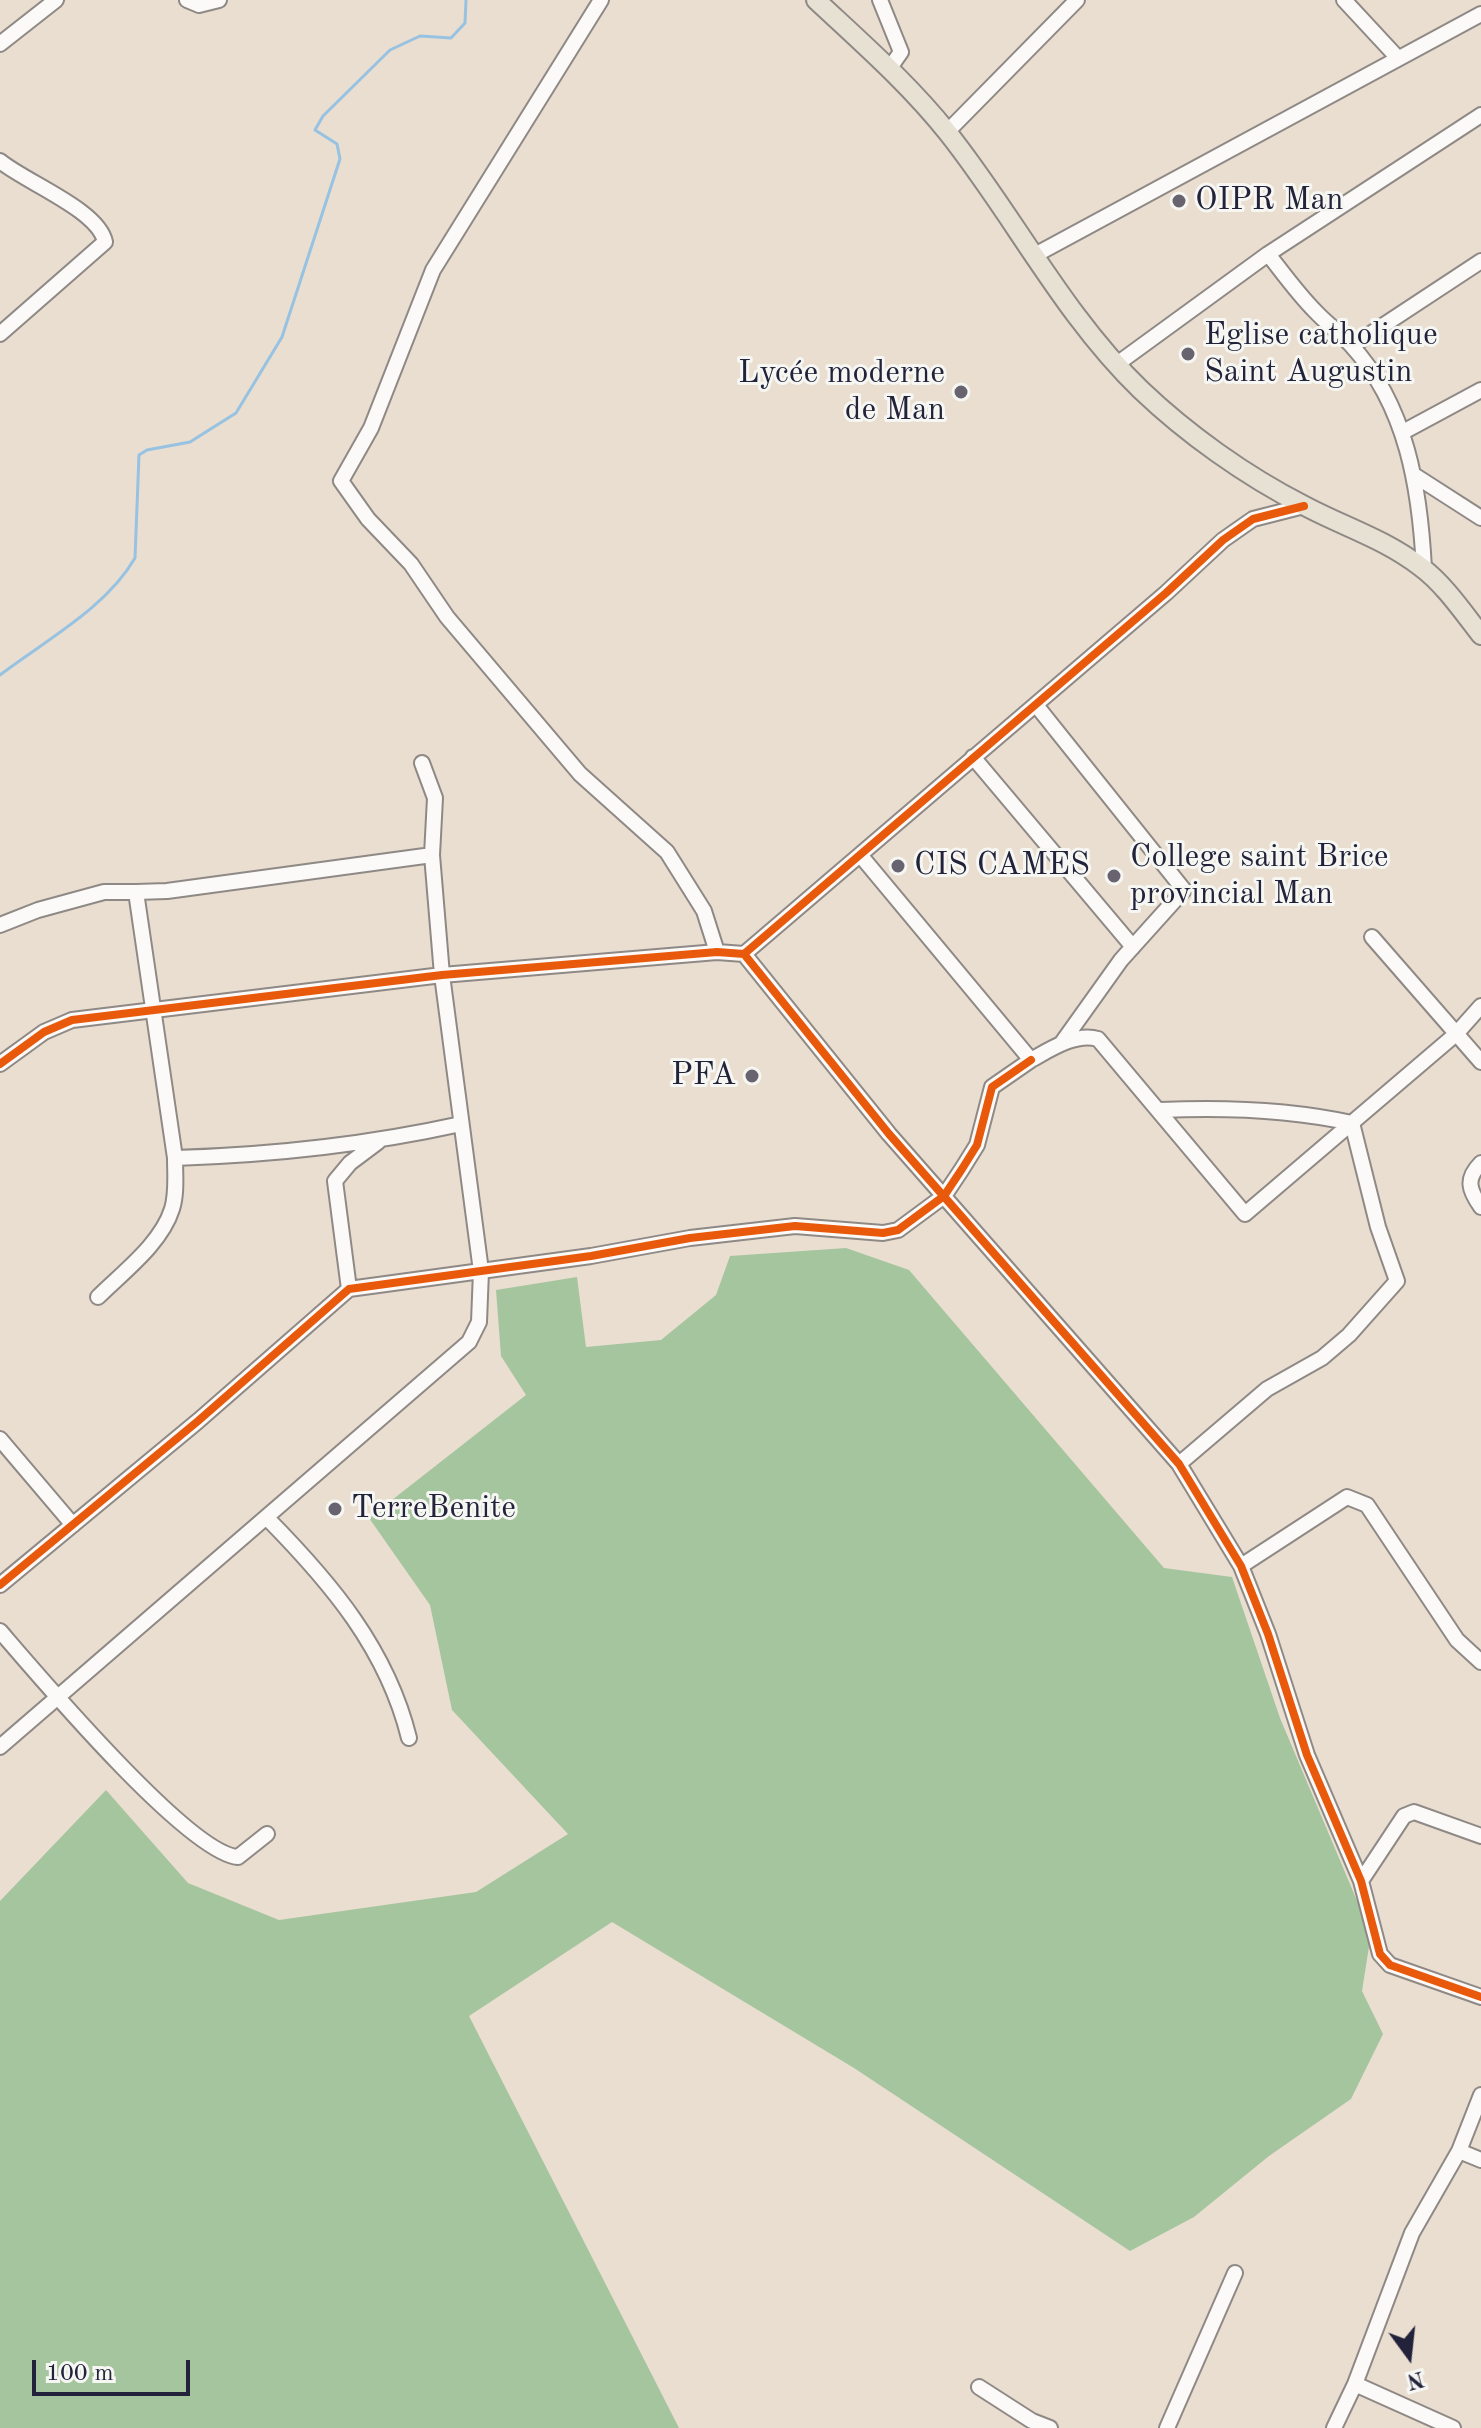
<!DOCTYPE html>
<meta charset="utf-8">
<style>
body{margin:0}
#map{position:relative;width:1481px;height:2428px;overflow:hidden;background:#eaded0;font-family:"Old Standard TT",serif}
canvas{display:block}
.north{position:absolute;left:1369px;top:2316px;width:80px;height:80px;-webkit-text-stroke:6px #f6f6f2;paint-order:stroke;rotate:165deg;font-size:22px;font-weight:700;line-height:32px;text-align:center;color:#22223b}
.north::after{content:'';display:block;margin:auto;width:28px;height:36px;background:#22223b;clip-path:polygon(50% 0,100% 100%,50% 72%,0 100%)}
.scale{position:absolute;left:32px;top:2360px;width:158px;height:36px;box-sizing:border-box;border:4px solid #22223b;border-top:0;padding-left:10px;font-size:24px;line-height:28px;white-space:nowrap;color:#22223b;-webkit-text-stroke:6px #f6f6f2;paint-order:stroke}
</style>
<div id="map">
<canvas width="1481" height="2428"></canvas>
<div class="north">N</div>
<div class="scale">100 m</div>
</div>
<script>
const ctx = document.querySelector('canvas').getContext('2d');
ctx.lineJoin = 'round';
function paint(path, color) {
  ctx.fillStyle = color;
  ctx.fill(path, 'evenodd');
}
function stroke(path, color, width, dash) {
  ctx.strokeStyle = color;
  ctx.lineWidth = width;
  ctx.lineCap = dash ? 'butt' : 'round';
  ctx.setLineDash(dash || []);
  ctx.stroke(path);
}
function label(font, color, halo, rows, align = 'center') {
  ctx.font = font + ' "Old Standard TT",serif';
  ctx.lineWidth = 6;
  ctx.setLineDash([]);
  ctx.textBaseline = 'middle';
  ctx.strokeStyle = halo;
  ctx.fillStyle = color;
  for (const [text, x, y, turn = 0] of rows) {
    ctx.save();
    ctx.translate(x, y);
    ctx.rotate((+turn || 0) * Math.PI / 180);
    ctx.textAlign = isNaN(turn) ? turn : align;
    if (halo) ctx.strokeText(text, 0, 0);
    ctx.fillText(text, 0, 0);
    ctx.restore();
  }
}
paint(new Path2D(`
 M846,1248L909,1270L1164,1568L1232,1577L1280,1718L1371,1934L1362,1991L1383,2034L1351,2099L1269,2156L1194,2217L1130,2251L854,2068L612,1922L469,2016L679,2428H0V1901L106,1790L188,1883L279,1920L476,1892L568,1834L452,1710L430,1605L369,1518L526,1395L501,1356L496,1290L577,1277L586,1347L661,1340L716,1295L730,1256Z`), '#a5c59e');
stroke(new Path2D(`
 M0,675C46,640 106,608 135,558L139,455L147,450L190,442L236,413L282,337L340,159L337,144L315,130L323,116L390,50L420,36L451,38L465,23L466,0`), '#97c2e2', 3);
const minor = new Path2D(`
 M187,0L199,5L219,0
 M601,0L433,270L371,428L341,481L368,519L411,564L447,617L580,774L667,852L704,911L717,952
 M880,0L901,52L889,69
 M1344,0L1396,56
 M0,44L56,0
 M947,132L1077,0
 M0,161C25,182 99,210 105,242L0,334
 M1268,254C1283,273 1298,294 1315,311C1326,323 1340,333 1351,345C1407,406 1420,489 1424,569
 M1035,255L1481,14
 M1352,346L1481,261
 M1117,364L1268,254L1481,115
 M1403,432L1481,390
 M1414,475L1481,518
 M1036,705L1184,890L1121,960L1061,1044
 M973,757L1133,947
 M861,856L1031,1060C1049,1050 1076,1032 1098,1039L1245,1214L1456,1034L1481,1006
 M0,925L38,910L104,892H136
 M1372,937L1481,1062
 M744,954L889,1134L1179,1464L1241,1566L1268,1634L1307,1755L1361,1881L1380,1954L1390,1965L1481,1997
 M0,1064L44,1032L72,1020L442,975L717,952L744,954L1166,593L1223,540L1253,519L1304,506
 M1160,1110C1225,1107 1288,1109 1352,1123L1378,1227L1397,1281L1349,1335L1322,1358L1267,1389L1179,1464
 M175,1158C272,1155 366,1145 461,1124
 M1481,1163C1465,1179 1469,1190 1481,1207
 M349,1289L335,1181L350,1163L378,1142
 M98,1297C123,1272 161,1244 172,1209C177,1193 175,1175 175,1158L136,892L167,891L432,855
 M0,1439L73,1525
 M268,1519C331,1583 387,1649 409,1738
 M1241,1566L1347,1497L1367,1505L1457,1640L1481,1662
 M0,1585L198,1421L349,1289L591,1256L690,1238L795,1226L883,1233L898,1230L944,1196L962,1169L977,1145L992,1087L1031,1060
 M0,1631C38,1675 188,1853 238,1857L267,1834
 M0,1747L469,1342L479,1322L481,1271L442,975L432,855L435,798L422,763
 M1361,1881L1404,1816L1414,1812L1481,1836
 M1459,2151L1481,2160
 M1355,2384L1453,2428
 M979,2387L1032,2421L1050,2428
 M1167,2428L1235,2273
 M1334,2428L1355,2384L1412,2233L1459,2151L1481,2095`);
const major = new Path2D(`
 M816,0C862,43 909,84 948,133C1014,216 1064,316 1141,390C1187,434 1246,476 1303,505C1344,527 1383,538 1421,567C1444,584 1463,612 1481,635`);
stroke(minor, '#8f8986', 18);
stroke(major, '#8f8986', 22);
stroke(minor, '#fcfaf8', 14);
stroke(major, '#e7e1d4', 18);
stroke(new Path2D(`
 M744,954L889,1134L1179,1464L1241,1566L1268,1634L1307,1755L1361,1881L1380,1954L1390,1965L1481,1997
 M0,1064L44,1032L72,1020L442,975L717,952L744,954L1166,593L1223,540L1253,519L1304,506
 M0,1585L198,1421L349,1289L591,1256L690,1238L795,1226L883,1233L898,1230L944,1196L962,1169L977,1145L992,1087L1031,1060`), '#e8590c', 8);
for (const [x, y, r, color] of [
 [1179,201,8,"#68646f"],
 [1188,354,8,"#68646f"],
 [961,392,8,"#68646f"],
 [898,866,8,"#68646f"],
 [1114,876,8,"#68646f"],
 [752,1076,8,"#68646f"],
 [335,1509,8,"#68646f"]
]) {
  const dot = new Path2D();
  dot.arc(x, y, r, 0, 2 * Math.PI);
  ctx.fillStyle = color;
  ctx.fill(dot);
  stroke(dot, '#f6f6f2', 3);
}
label('32px', '#22223b', '#f6f6f2', [
 ["OIPR Man",1195,201],
 ["Eglise catholique",1204,336],
 ["Saint Augustin",1204,373],
 ["Lycée moderne",945,374,"right"],
 ["de Man",945,411,"right"],
 ["College saint Brice",1130,858],
 ["provincial Man",1130,895],
 ["CIS CAMES",914,866],
 ["PFA",736,1076,"right"],
 ["TerreBenite",351,1509]
], 'left');
</script>
